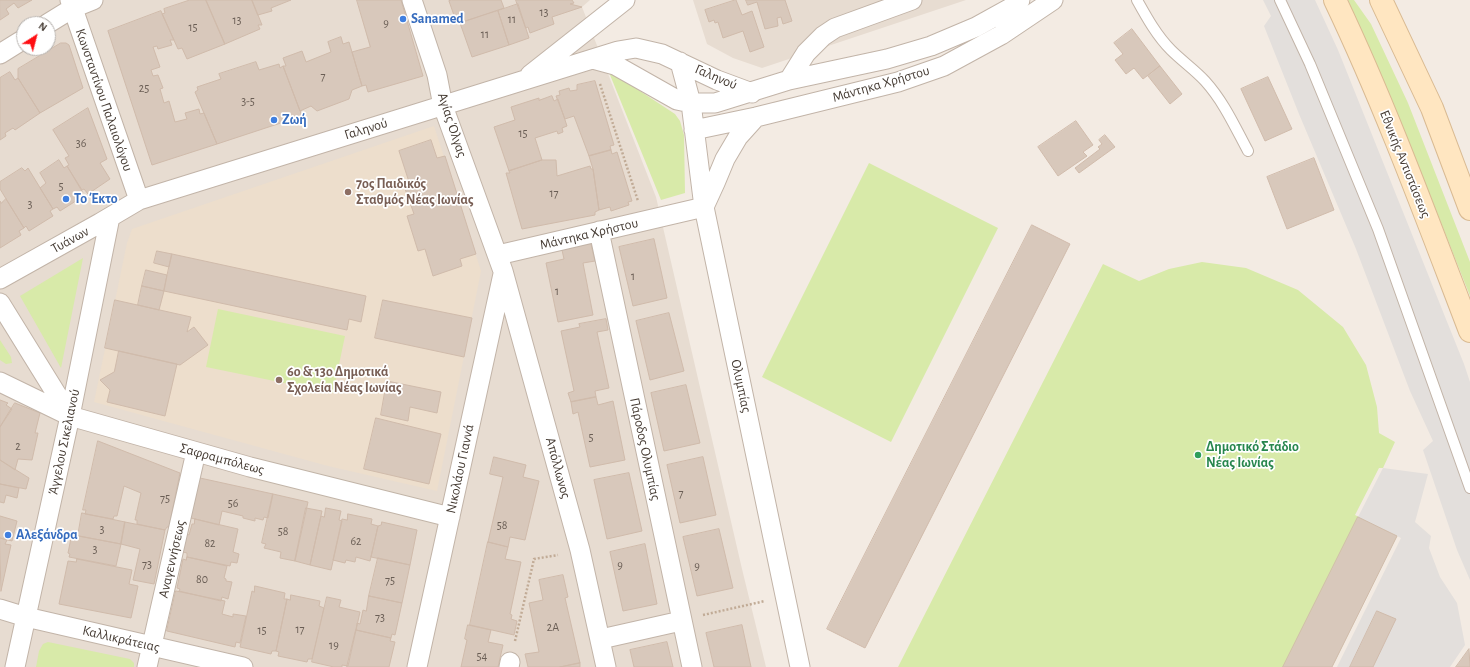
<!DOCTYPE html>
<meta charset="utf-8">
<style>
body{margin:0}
#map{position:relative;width:1470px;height:667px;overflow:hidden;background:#f3ebe3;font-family:"Alegreya Sans",sans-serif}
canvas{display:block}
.north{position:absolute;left:16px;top:16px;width:40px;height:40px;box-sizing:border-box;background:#fff;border:1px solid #b5b1ad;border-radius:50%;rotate:36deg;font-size:11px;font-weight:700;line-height:16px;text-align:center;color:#453b33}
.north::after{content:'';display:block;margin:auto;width:14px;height:18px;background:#ff0e12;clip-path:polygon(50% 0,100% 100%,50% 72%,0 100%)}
</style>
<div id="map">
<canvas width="1470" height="667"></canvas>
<div class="north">N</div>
</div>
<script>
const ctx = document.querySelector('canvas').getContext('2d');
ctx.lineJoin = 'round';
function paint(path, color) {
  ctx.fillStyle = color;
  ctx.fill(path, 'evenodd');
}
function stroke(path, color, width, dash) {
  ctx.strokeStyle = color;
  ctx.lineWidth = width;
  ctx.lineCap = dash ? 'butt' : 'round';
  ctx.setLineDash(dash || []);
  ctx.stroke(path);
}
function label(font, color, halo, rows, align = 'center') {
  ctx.font = font + ' "Alegreya Sans",sans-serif';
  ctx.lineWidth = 3.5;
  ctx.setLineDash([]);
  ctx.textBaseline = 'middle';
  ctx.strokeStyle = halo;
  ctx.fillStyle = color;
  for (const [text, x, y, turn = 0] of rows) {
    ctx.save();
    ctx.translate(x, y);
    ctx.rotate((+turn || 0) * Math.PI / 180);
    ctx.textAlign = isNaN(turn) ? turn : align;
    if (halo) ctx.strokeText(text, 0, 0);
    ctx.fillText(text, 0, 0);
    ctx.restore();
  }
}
paint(new Path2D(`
 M0,0H590L582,7L656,197L742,569L766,667H0ZM24,24H48V48H24Z
 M693,0H966L762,68L733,58L707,44Z`), '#e7dcd1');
paint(new Path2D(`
 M434,126L481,271L437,491L328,466L94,402L127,243L132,229Z`), '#eddecc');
paint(new Path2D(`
 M1348,0H1354L1371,24L1408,103L1470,262V296L1420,170Z
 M608,70L675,114L680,121L684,135L685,193L661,200Z
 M869,163L998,228L891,442L762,377Z
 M83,258L61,368L20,296Z
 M1202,262L1246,268L1298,290L1343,327L1366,365L1377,407L1379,433L1395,442L1383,468H1379L1355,515L1397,536L1332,667H898L1103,264L1139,281L1169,269Z
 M218,309L345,336L333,393L206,367Z
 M0,340L11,357L12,363L6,364L0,360Z
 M48,642L130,659L134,663V667H36L39,651L43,644Z`), '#d8eaa9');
paint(new Path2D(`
 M1263,0H1315L1338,50L1464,364L1470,382V580L1457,550L1423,450L1433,441L1410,391L1356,249L1299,114L1264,26L1271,16Z
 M1383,468L1428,474L1415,522L1431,536L1429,548L1440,577L1457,603L1465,645L1450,667H1337L1401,538L1358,517Z`), '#e3dfdc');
const building = new Path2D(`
 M0,0H32L18,8L14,3L6,9L9,14L0,20Z
 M190,0H206L225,44L187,59L182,48L178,49L162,14L165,13L164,9Z
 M206,0H252L262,25H258L260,29L225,44Z
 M252,0H291L271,8L272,11L258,15Z
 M357,0H401L423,76L368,92L366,85L362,86L352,52L370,47Z
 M452,0H501L504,8L460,23L459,19L456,21L449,1Z
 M516,0H572L574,3L570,4L582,7L552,17L554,24L530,33L528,27L526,28Z
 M736,0L742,15L752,11L764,47L750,52L743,31L723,38L718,22L715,23L714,20L709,22L705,10Z
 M746,0H785L792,21L783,24L781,17L777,18L778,26L765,29L757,2L748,5Z
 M518,4L529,38L509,45L498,11Z
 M161,11L174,40H170L172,45L158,49L157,46L153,47L160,67L151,70L153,76L158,75L163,88L160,89L164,103L169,101L175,122L187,119L185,113L199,109L200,114L204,113L217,144L152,165L108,31Z
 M498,11L509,45L472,57L460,23Z
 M1132,29L1160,66L1143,79L1134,68L1126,74L1115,60L1123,54L1114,43Z
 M341,37L343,44L349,42L362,86L352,90L349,99L317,111L311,106L300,111L283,66H286L283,58L302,51L306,62L331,52L328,42Z
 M61,43H66L69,45L83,88L40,113L18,78V69Z
 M256,62L259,70L279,64L280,68L283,66L302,116L217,144L195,92L198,90L197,87L221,79L219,74Z
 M1160,66L1182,94L1170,104L1148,76Z
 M10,72L15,80L18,78L40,113L15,130L13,128L5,133L6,136L0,140V78Z
 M1268,77L1292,129L1265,141L1241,89Z
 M595,81L614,145L610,146L611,150L589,156L574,116L565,119L556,96L560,95L559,91L569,88L570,91L577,90V85Z
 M552,96L554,101L558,99L567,126L562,128L563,132L558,134L557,131L535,138L542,160L509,171L494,127L515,120L511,107L539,98V100Z
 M88,108L107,159L100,163L110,179L88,194L84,189L82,190L67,166L69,165L65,158L69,156L53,130Z
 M1076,121L1093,145L1083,152L1087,156L1058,176L1038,147Z
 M1105,135L1115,147L1079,173L1075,168L1100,149L1098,147L1102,144L1099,140Z
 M431,140L437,158L445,156L476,254L460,259L462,266L433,276L425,249L418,251L407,216L414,214L404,186L410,185L399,151Z
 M611,150L612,154L617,152L632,201L628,202L629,205L611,211L610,207L599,210L593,169L589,156Z
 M1314,158L1334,210L1287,229L1267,177Z
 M59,160L64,168L67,166L83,193L78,196L79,199L60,211L57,207L53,209L40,188L46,183L40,173Z
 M542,160H556L557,176L590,166L591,169H593L599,210L595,212V215L522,229L506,173H510L509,171Z
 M22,168L25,171L28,168L53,209L50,211L53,216L29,231L26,226L24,228L0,189V182Z
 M6,199L24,228L19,231L21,235L0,248V201L1,203Z
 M1032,225L1070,244L865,648L827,629Z
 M654,239L667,298L633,306L619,247Z
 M591,244L595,261L583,263L593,315L558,322L546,263L564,259L562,250Z
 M157,251L172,254L169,267L154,263Z
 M172,254L366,296L361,322L349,319L347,330L164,291Z
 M146,270L167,275L164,291L142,286Z
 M142,286L164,291L159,310L138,305Z
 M115,300L191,317L187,332L194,327L208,345L180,365L105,348Z
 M383,300L472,318L464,357L375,338Z
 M669,313L684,371L650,380L636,321Z
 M606,319L608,330L597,332L609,388L595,391L596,397L571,402L568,393L574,391L561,331L580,327L579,324Z
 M119,351L177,364L165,416L107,402L110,390L100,380L114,372Z
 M387,381L441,392L437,413L410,407L408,421L381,415Z
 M686,385L700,443L664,451L651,393Z
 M596,397L598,405L613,401L625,460L590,467L578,412L573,414L571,402Z
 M0,400L8,403L6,405L12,409L0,427Z
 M15,403L40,413L35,433H38L32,460L18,459L15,470L0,460V427Z
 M376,418L441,434L429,484L364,469Z
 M98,441L180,473L169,527H167L165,530L137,524V520H135L141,493L124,486L117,516H114L113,519L85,514L86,510H83Z
 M494,457L526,465L523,477L539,481L525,540L510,537L508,547L488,542L503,477L490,474Z
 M703,457L716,515L680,523L667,465Z
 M0,460L29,478L26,489L0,484Z
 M629,473L642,531L607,539L594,480Z
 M200,478L273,494L268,518L264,517L263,520L255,518V521L243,518V516L222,511L219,525L191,518Z
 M0,484L19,488L17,498L6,495L4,503L0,502Z
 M273,494L308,502L295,561L280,558L281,552L264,548L266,544L262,543Z
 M306,508L322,511L310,565L295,561Z
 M326,508L341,511L339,520L342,521L331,570L310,565L321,516L324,517Z
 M82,513L125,522L121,544L78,536Z
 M348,514L372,519L371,524L378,526L370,561L356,557L355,562L346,560L345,563L333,560L342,519L347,520Z
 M0,516L17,521L12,541L0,538Z
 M1358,517L1397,536L1332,667H1283Z
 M195,519L238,529L233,552L239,554L237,563L231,562L230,566L187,557V553L183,552L187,534L189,535L192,524H194Z
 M125,522L165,530L154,584L133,580L140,549L121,544Z
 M382,522L417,530L410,565L371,557L378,526L381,525Z
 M719,529L733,588L697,596L683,537Z
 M74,535L121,544L116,566L69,557L70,554L68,553L71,538H73Z
 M0,538L7,540L5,544L11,545L1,591Z
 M488,542L508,547L505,559L521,562L510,614L512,615L511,619L517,621L514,635L470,625Z
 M645,544L657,604L623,611L610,552Z
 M187,557L227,566L224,578L226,579V581L232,582L228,599L222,597L221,601L179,591L180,589L177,588L183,559L186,560Z
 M378,558L410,565L402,603L369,596Z
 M77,559L132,570L129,584L138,586L131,618L59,604L68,561L76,562Z
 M563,575L568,597L565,598L580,663L560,667H528L525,654L539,652L529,603L543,600L539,580Z
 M255,586L285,593L284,599H287L276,651H272L271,654L240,647L252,591L254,592Z
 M176,591L225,601L222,614L233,617V614L246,616L240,643L236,642L235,647L167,631Z
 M291,595L320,601L319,606L324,608L312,659H308L307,662L278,656L279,652L276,651L287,599L290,600Z
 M369,596L402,603L395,635L392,634L391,638L356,630L357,623L360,624L363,610L366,611Z
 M327,597L341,600L339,607L360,612L348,666L342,665V667H334L312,662Z
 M1377,611L1396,619L1373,667H1350Z
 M468,625L491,630L488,642L503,645L498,667H461L467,640L465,639Z
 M742,625L751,667H714L706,633Z
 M356,630L391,638L390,641L395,642L389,667H347Z
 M667,642L673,667H634L630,650Z
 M1469,649L1470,667H1456Z
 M580,663V667H560Z`);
paint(building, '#d8c8bb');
stroke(building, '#d0bbab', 1);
const lane = new Path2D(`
 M1137,0C1147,18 1157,36 1171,50C1182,61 1195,70 1205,81C1224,102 1235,127 1248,151
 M1280,0L1310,64L1378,229L1470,488`);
const street = new Path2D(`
 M70,0L139,200
 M412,0L437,75L443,106L503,271L580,550L606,667
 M47,24L73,8L93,0
 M0,54L24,39
 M593,59L615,65L677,100L691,103H715L789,80L887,59L931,46L976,27L1014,6L1020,0
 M680,62L691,103L704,207L800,667
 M530,75L625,0
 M789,80L806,53L823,36L835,28L912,0
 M694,130L756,117L898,82L944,66L1001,35L1053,0
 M704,207L715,183L725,159L738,137L756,117
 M599,231L692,667
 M498,255L704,207
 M0,279L100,223L139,200L618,51L636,48L662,54L717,80L752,93
 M0,303L70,416
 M0,382L70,416L250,467L450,517
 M0,609L26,617L243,667
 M601,639L681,621
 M15,667L70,416L110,217
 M147,667L196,452
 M417,667L503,274
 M509,667L510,662`);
const secondary = new Path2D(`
 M1335,0C1386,107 1427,219 1470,331
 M1381,0L1432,108L1470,209`);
stroke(lane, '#c2b4a8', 12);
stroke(street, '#c2b4a8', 21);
stroke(secondary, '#d9ba92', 24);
stroke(new Path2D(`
 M600,84L638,201
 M703,615L765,601
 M515,641L534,559L558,555`), '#c1ab96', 2.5, [2, 2]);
stroke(lane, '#fff', 10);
stroke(street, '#fff', 19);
stroke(secondary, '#ffe6c1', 22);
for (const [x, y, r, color] of [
 [403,19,4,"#3f7fe0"],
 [274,120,4,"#3f7fe0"],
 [348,192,4,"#8d6e63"],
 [66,199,4,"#3f7fe0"],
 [279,380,4,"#8d6e63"],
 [1198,455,4,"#2e9e5b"],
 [8,535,4,"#3f7fe0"]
]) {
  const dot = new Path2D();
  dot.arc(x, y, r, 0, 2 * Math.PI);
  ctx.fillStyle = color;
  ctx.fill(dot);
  stroke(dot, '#fff', 1.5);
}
label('12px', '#6a5e55', null, [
 ["13",544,12],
 ["11",512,19],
 ["13",237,20],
 ["9",386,23],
 ["15",193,27],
 ["11",485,34],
 ["7",323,76],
 ["25",144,88],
 ["3-5",248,101],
 ["15",523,133],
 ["36",81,143],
 ["5",61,186],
 ["17",554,193],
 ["3",30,204],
 ["1",633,276],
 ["1",557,291],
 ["5",591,437],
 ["2",18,446],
 ["7",681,493],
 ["75",165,498],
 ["56",233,503],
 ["58",502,525],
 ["3",102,529],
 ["58",283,531],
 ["62",356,541],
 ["82",210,543],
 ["3",95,549],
 ["73",147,564],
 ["9",620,565],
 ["9",697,566],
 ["80",202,579],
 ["75",390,580],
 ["73",380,617],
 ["2A",553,627],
 ["17",300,629],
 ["15",262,630],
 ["19",334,645],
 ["54",482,656]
]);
label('bold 14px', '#366cbe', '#fff', [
 ["Sanamed",411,19],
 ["Ζωή",282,120],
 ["Το Έκτο",74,199],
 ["Αλεξάνδρα",16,535]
], 'left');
label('14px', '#453b33', '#fff', [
 ["Γαληνού",716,77,23],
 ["Μάντηκα Χρήστου",881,84,-16],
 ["Κωνσταντίνου Παλαιολόγου",104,100,71],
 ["Αγίας Όλγας",452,125,72],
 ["Γαληνού",366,129,-17],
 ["Εθνικής Αντιστάσεως",1405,164,68],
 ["Μάντηκα Χρήστου",589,234,-13],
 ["Τυάνων",70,240,-29],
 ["Ολυμπίας",741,386,78],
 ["Άγγελου Σικελιανού",64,442,-78],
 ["Πάροδος Ολυμπίας",645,449,78],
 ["Σαφραμπόλεως",222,459,15],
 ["Απόλλωνος",558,468,75],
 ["Νικολάου Γιαννά",460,469,-78],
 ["Αναγεννήσεως",172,559,-77],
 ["Καλλικράτειας",121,639,13]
]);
label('bold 14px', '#785e54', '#fff', [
 ["7ος Παιδικός",356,184],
 ["Σταθμός Νέας Ιωνίας",356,200],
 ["6ο & 13ο Δημοτικά",287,372],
 ["Σχολεία Νέας Ιωνίας",287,388]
], 'left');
label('bold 14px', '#27864d', '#fff', [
 ["Δημοτικό Στάδιο",1206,447],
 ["Νέας Ιωνίας",1206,463]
], 'left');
</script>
